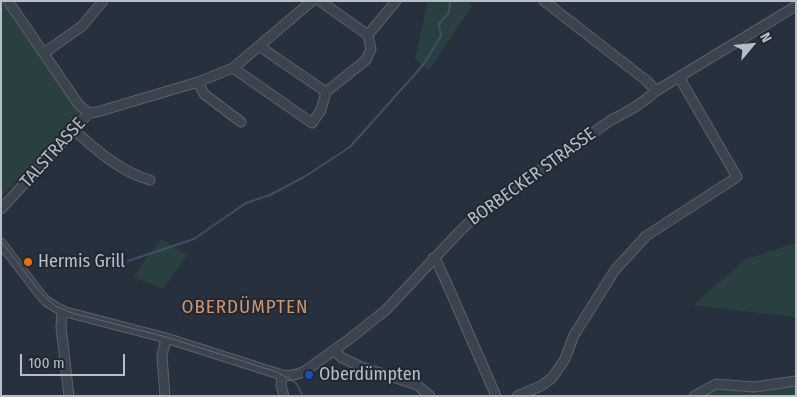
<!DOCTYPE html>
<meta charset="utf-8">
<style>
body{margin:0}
#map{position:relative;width:797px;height:397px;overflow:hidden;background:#27313e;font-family:"Fira Sans Condensed",sans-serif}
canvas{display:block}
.frame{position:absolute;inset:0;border:2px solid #b7bec9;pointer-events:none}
.north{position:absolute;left:727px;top:20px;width:50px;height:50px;-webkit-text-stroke:4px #202833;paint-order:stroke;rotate:62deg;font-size:14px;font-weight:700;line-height:20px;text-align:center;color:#b7bec9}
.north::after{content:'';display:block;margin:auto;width:18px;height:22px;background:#b7bec9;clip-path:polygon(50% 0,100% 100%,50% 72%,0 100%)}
.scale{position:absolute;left:20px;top:354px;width:105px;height:22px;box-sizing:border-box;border:2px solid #b7bec9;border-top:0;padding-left:6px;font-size:15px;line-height:18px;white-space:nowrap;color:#b7bec9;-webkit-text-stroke:4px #202833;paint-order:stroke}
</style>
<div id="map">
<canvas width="797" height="397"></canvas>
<div class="frame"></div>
<div class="north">N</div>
<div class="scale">100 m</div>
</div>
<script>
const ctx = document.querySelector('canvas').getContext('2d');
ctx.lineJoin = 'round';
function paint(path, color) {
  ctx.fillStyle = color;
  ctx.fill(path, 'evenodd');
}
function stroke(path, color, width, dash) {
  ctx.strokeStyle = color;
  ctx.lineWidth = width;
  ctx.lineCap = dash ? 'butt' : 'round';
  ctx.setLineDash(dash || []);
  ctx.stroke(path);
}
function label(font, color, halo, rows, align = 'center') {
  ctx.font = font + ' "Fira Sans Condensed",sans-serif';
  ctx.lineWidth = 4;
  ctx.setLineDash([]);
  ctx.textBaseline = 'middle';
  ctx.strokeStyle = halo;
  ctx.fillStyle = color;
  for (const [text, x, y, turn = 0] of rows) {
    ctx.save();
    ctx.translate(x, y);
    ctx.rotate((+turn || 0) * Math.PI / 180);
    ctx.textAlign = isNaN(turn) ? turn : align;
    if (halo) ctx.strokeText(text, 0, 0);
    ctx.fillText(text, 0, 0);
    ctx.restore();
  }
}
paint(new Path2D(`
 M1,1L13,15L79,111L80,114L1,197Z
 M428,1H466L472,6L429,70L415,59Z
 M161,239L187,255L163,289L133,277Z
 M796,243V317L693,305L746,259Z
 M796,382V396H688C704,386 706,391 721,388C746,384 771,383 796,382Z`), '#2a3f40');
stroke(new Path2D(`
 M128,261L194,239L246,203L270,195L304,177L350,147L423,65L441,36L439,24L449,12L450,1`), '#3e4f65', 2);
const minor = new Path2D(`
 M8,1L79,105L89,113
 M544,1L647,81L656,91
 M368,35L396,1
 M259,46L326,92L366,60L371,49L368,35L320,1
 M44,53L82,26L103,1
 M233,68L312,123L321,110L326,92
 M198,82L204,94L241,122
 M89,113L97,112L198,82L233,68L312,1
 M74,130C96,150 121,172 150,180
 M1,209L89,113
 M1,243L40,294L46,301L62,311L166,338L282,375C292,377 300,374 308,369L348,340L386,310L460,231L484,209L611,120C628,112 642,104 656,91L796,6
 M433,258L437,262L448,286L496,396
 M62,310L61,327L69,396
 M335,351L342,358L362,367L417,385L430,396
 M282,375L281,386L284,396
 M165,396L162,356L166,338
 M517,396L541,386L552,378L565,359L574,335L615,270L646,236L737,177L679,77
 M694,396L716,384L754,387L796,381`);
stroke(minor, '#59616c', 11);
stroke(minor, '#3b434e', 9);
stroke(new Path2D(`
 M1,241L40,292L55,306L72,313L166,337L277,372L296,383L303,396`), '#5d6775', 1);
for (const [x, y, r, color] of [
 [28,262,5,"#e8710a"],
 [309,375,5,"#1a4fb4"]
]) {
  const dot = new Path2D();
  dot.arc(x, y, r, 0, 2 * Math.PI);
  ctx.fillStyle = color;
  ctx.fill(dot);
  stroke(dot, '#202833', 2);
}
label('18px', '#b7bec9', '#202833', [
 ["TALSTRASSE",53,153,-48],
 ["BORBECKER STRASSE",532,177,-36]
]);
label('18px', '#b7bec9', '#202833', [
 ["Hermis Grill",38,262],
 ["Oberdümpten",319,375]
], 'left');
ctx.letterSpacing = '1px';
label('19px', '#ce956d', '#202833', [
 ["OBERDÜMPTEN",245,308]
]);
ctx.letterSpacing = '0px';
</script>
